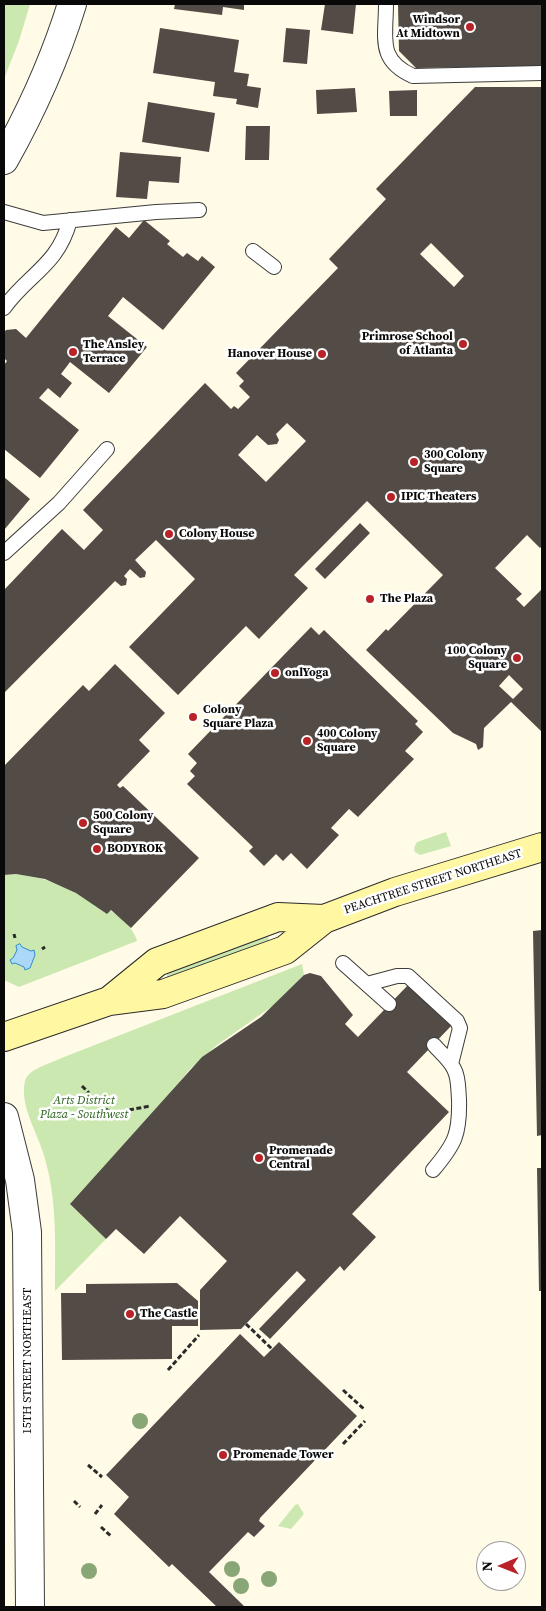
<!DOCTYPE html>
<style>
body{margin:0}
#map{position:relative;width:546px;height:1611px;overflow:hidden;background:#fffbe6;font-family:"Source Serif 4",serif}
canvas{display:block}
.frame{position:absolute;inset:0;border:5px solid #090909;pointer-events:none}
.north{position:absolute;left:476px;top:1541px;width:50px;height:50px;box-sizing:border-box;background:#fff;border:1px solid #9d9d9d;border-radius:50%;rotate:269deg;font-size:14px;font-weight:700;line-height:20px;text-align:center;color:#090909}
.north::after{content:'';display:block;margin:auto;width:18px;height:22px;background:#b92226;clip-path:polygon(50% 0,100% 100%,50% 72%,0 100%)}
</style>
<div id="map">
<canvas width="546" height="1611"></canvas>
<div class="frame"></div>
<div class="north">N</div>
</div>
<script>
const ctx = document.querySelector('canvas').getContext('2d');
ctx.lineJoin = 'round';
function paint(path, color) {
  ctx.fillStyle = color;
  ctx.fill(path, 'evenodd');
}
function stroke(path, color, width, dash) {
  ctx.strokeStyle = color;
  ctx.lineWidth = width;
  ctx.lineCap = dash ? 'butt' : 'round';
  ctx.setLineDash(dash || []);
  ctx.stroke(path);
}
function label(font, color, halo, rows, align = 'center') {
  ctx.font = font + ' "Source Serif 4",serif';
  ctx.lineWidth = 5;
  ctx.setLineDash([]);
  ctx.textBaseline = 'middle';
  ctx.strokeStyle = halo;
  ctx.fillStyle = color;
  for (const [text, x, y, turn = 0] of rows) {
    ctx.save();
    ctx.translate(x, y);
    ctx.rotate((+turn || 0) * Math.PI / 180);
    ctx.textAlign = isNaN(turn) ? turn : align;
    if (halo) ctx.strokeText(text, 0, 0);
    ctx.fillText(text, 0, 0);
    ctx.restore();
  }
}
paint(new Path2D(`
 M4,4H30L19,41L4,79Z
 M446,832L451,846L420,855L415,852L414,848L417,842Z
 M16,874C26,876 37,877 46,880C71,888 132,914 137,941L19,987L4,980V875Z
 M267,935L270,942L166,978L168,973L203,958Z
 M302,964L304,975L274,1005L217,1045L190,1069L160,1106L70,1204L106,1239L55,1291C55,1242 58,1191 40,1144C33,1125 20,1102 25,1081C28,1069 49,1064 59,1059Z
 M298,1504L304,1514L291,1529L278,1526L295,1505Z`), '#cce8b1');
const water = new Path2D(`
 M20,944L22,947L31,951L34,950L35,955L30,968L25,970L24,967L15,963L12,964L10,960L13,958L17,950L16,946Z`);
paint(water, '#abd8f6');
stroke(water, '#328ccd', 1);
paint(new Path2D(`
 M175,4H244V10L223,7L222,15L174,9Z
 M325,4H356L353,34L321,30Z
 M398,4H542V66L416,68L399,51Z
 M160,28L239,40L234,72L249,74L247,86L261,88L258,108L236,104L237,99L213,96L215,82L153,73Z
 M286,28L310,30L307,64L283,62Z
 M475,87H542V546L540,548L527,535L495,568L522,594L516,599L524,607L542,589V732L511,702L484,728L483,747L478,750L476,744L453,733L366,650L386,629L388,631L443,575L367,501L294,575L308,588L259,639L246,626L178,695L129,647L195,579L156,540L135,560L146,572L145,577L140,578L130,569L124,576L127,579L126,585L121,586L115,581L4,693V590L62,529L84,550L103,530L83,510L205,383L231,409L234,406L238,409L250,397L239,386L244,381L236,373L338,268L329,259L386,199L376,189ZM431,243L464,276L454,287L420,254ZM287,423L306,441L266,482L238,455L257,435L268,445L277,444L279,440L276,434ZM509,675L523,689L513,699L499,686Z
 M355,88L357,112L317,114L316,90Z
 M417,90V116H390L389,91Z
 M148,102L215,113L209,152L142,142Z
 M246,126H270L269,160H245Z
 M120,152L181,157L179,183L149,181L147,199L116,197Z
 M144,220L170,241L167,244L183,257L187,253L198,261L202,256L215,267L163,330L123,297L108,316L147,347L109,393L70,362L61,374L72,383L60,398L48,388L39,398L79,430L40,478L4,449V365L7,361L4,358V333L6,330L16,329L26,338L116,227L129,238Z
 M4,477L30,499L4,530Z
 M360,523L370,533L325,579L315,569Z
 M311,627L319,635L324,630L418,721L415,724L423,732L405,751L414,759L358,817L349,809L331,828L339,835L307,869L291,853L283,861L276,854L264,866L249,851L253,847L187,784L195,776L190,771L197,763L188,754Z
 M115,664L165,713L139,740L150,751L117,785L120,788L123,786L199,858L131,928L111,910L107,914L76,893L45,879L16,874L4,875V766L83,685L89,691Z
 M542,930V1135L537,1136L533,931Z
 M310,973L321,976L353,1015L345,1024L358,1037L409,984L452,1025L407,1072L449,1112L352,1214L376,1237L344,1271L340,1266L270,1339L259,1329L306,1280L297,1271L241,1329L200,1330V1290L227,1261L180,1216L144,1254L116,1229L106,1239L70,1204L202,1057L261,1017L304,975Z
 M537,1168H542V1291H539Z
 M177,1283L198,1301V1326H172V1359L62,1360L61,1293H86V1284Z
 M240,1334L264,1357L279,1342L357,1416L260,1518L259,1521L265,1526L254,1537L248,1532L209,1572L245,1607H217L172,1564L169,1567L114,1514L129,1497L106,1475Z`), '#524b46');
const service = new Path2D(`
 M386,4C386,38 377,60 413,76L542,73
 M4,212L43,223L156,212L199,210
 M253,251L274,267
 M4,308C28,274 58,266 70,220
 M4,553L59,503L107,449
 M343,963L389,1004
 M367,984L397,976H408L457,1021L460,1028L451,1064
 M433,1170C455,1144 460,1134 459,1099C458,1089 459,1078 454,1069C450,1060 440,1052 434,1045`);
const minor = new Path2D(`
 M4,160C32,110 55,59 72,4
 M4,1117L20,1180L27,1232L30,1607`);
const secondary = new Path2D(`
 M109,1001L157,962L278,917L324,919
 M4,1037L109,1001L163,994L285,950L324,919L395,892L542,847`);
stroke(service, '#3c3c3c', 16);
stroke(minor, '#3c3c3c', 30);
stroke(secondary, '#2b2b2b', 30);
stroke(new Path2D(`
 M14,934L15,938
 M42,949L45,947
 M82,1086L89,1093
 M106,1109L113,1114
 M129,1110L150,1106
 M246,1324L272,1349
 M168,1370L199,1335
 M343,1390L365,1410
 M343,1444L365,1421
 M88,1465L102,1477
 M74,1501L80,1507
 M95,1514L102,1505
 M101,1527L112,1537`), '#2b2b2b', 3, [5, 2.5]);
stroke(service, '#fff', 14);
stroke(minor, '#fff', 28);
stroke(secondary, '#fff7a1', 28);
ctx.fillStyle = '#89a676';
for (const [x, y] of [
 [140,1421],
 [232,1569],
 [89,1571],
 [269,1579],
 [241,1586]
]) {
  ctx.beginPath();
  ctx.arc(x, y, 8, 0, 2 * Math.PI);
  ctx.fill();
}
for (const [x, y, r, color] of [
 [470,27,5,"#b92226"],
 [463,344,5,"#b92226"],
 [73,352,5,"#b92226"],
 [322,354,5,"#b92226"],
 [414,462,5,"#b92226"],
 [391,497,5,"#b92226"],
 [169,534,5,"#b92226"],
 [370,599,5,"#b92226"],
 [517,658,5,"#b92226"],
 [275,673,5,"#b92226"],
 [193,717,5,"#b92226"],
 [307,741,5,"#b92226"],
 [83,823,5,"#b92226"],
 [97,849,5,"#b92226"],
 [259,1158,5,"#b92226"],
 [130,1314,5,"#b92226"],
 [223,1455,5,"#b92226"]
]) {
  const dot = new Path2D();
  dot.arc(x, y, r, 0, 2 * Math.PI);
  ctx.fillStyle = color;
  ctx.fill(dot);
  stroke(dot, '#fff', 2);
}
label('bold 12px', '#090909', '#fff', [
 ["Windsor",460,20,"right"],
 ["At Midtown",460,34,"right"],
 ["Primrose School",453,337,"right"],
 ["of Atlanta",453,351,"right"],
 ["The Ansley",83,345],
 ["Terrace",83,359],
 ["Hanover House",312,354,"right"],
 ["300 Colony",424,455],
 ["Square",424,469],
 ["IPIC Theaters",401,497],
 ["Colony House",179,534],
 ["The Plaza",380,599],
 ["100 Colony",507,651,"right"],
 ["Square",507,665,"right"],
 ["onlYoga",285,673],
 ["Colony",203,710],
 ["Square Plaza",203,724],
 ["400 Colony",317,734],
 ["Square",317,748],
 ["500 Colony",93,816],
 ["Square",93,830],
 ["BODYROK",107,849],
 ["Promenade",269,1151],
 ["Central",269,1165],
 ["The Castle",140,1314],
 ["Promenade Tower",233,1455]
], 'left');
label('12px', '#090909', '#fff', [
 ["PEACHTREE STREET NORTHEAST",433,882,-18],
 ["15TH STREET NORTHEAST",28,1361,-90]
]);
label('italic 12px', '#28601b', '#fff', [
 ["Arts District",84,1101],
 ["Plaza - Southwest",84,1115]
]);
</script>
